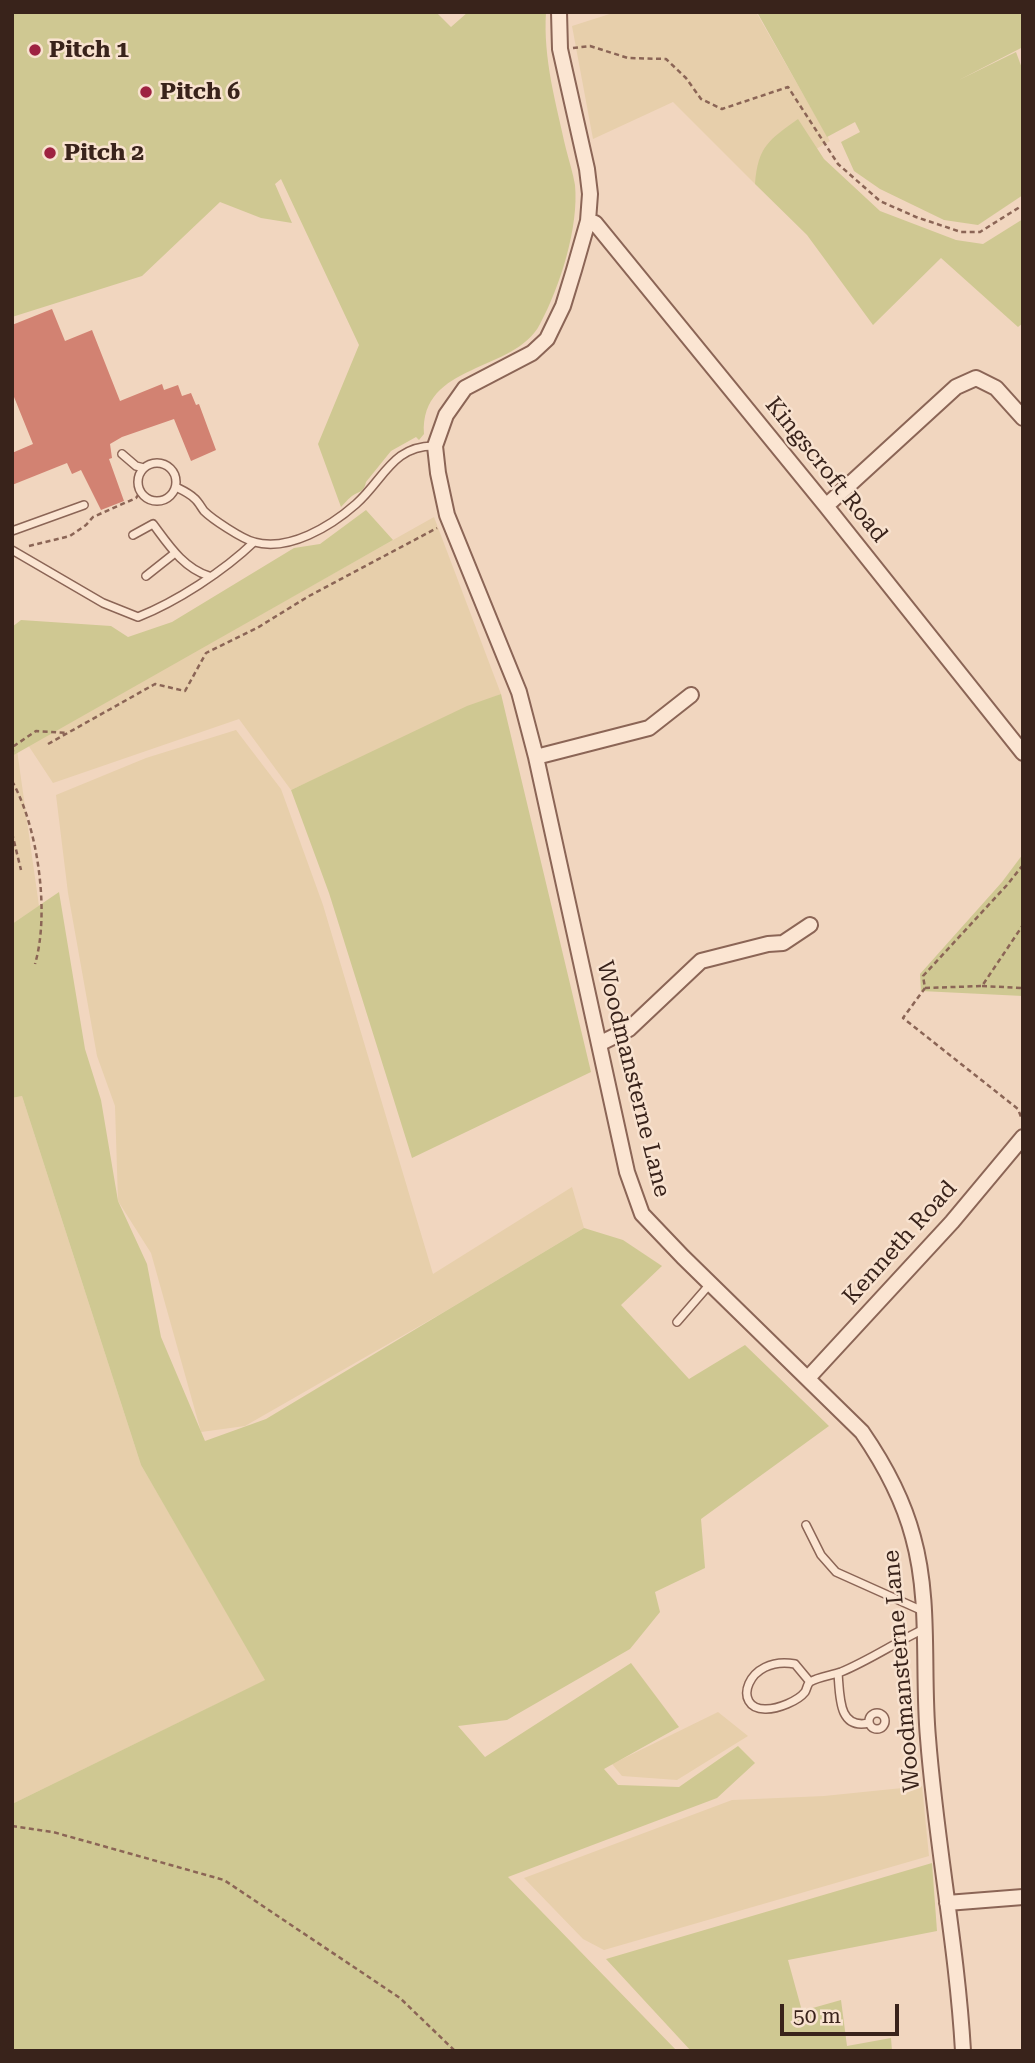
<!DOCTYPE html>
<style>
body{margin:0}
#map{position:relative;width:1035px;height:2063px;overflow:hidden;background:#f1d6bf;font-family:"Roboto Serif",serif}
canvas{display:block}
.frame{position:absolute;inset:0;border:14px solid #39231b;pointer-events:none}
.scale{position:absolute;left:780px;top:2004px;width:119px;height:32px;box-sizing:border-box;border:4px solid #39231b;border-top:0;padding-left:9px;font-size:21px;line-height:24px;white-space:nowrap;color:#39231b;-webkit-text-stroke:5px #f8e2cf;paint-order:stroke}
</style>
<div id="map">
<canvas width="1035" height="2063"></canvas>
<div class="frame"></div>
<div class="scale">50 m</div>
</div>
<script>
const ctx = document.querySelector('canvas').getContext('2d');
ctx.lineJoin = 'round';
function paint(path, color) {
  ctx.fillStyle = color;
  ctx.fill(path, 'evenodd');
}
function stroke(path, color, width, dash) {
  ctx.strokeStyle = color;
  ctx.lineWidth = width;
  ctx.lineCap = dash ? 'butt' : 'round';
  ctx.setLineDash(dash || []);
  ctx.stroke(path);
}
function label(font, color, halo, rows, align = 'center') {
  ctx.font = font + ' "Roboto Serif",serif';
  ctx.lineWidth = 5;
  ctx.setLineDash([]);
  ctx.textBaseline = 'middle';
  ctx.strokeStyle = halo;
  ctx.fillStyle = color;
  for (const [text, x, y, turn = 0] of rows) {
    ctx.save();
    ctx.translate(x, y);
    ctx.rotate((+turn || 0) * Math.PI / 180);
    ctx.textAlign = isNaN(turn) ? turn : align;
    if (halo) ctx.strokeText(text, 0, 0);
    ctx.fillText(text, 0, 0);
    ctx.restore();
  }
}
paint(new Path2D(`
 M616,12H756L830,141L755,184L673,102L593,139L572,26Z
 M434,517L501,694L291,790L239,719L53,783L28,745Z
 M236,730L281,789L323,905L433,1274L572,1187L584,1228L444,1312L245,1426L201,1432L151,1253L118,1201L115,1106L97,1056L68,893L56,795L146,758Z
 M17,750L39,906L12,924V755Z
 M22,1096L141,1465L266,1680L12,1804V1098Z
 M718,1712L748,1736L677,1780L622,1776L612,1764Z
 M922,1786L929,1856L604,1950L583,1939L524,1878L732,1800L824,1796Z`), '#e7cfab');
paint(new Path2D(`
 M12,12H436L451,27L468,12H546C543,59 556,103 566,149C569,161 573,173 575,185C579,227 560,287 540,324C515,373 420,362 424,434L419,440L416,437L391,451L366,482C364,492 360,491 352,496C349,498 344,504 341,507L318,444L359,345L281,179L275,184L292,223L261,218L220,202L142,276L12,317Z
 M757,12H1023V47L959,80L1016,52L1023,71V195L978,225L944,220L880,189L854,171L841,142L860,132L855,122L827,137Z
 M798,119L824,159L880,211L956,240L983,244L1023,219V323L1018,327L941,258L873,325L807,235L755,184C758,146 769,140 798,119Z
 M366,510L393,540L12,756V627L21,620L111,626L128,637L172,622L294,548L320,544Z
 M501,694L591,1072L412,1158L329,893L291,790L467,706Z
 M1023,854V996L921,991L920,974L1002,882Z
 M59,892L85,1049L101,1100L118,1201L147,1264L161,1337L205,1441L266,1419L584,1228L623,1240L662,1266L621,1305L689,1379L745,1345L829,1426L701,1519L705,1568L655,1592L660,1612L630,1649L507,1720L458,1726L485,1757L631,1663L679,1727L604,1769L618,1785L679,1787L738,1746L755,1763L717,1798L508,1877L677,2051H12V1804L265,1680L141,1465L22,1096L12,1098V924Z
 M932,1863L937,1931L788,1960L802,2011L841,2000L847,2046L891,2038L892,2051H691L606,1959Z`), '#cfc892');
paint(new Path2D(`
 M52,309L65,341L92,330L120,401L162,384L164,390L178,385L182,396L191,393L196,405L199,404L216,450L191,461L174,419L122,437L110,444L112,458L109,459L124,501L101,510L81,470L72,474L67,463L12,485V453L33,444L12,392V325Z`), '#d28272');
const service = new Path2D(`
 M122,454L136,466L144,468
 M138 482a19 19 0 1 1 38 0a19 19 0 1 1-38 0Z
 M176,487C182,490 189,493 194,498C198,501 201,507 204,511C212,519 242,539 254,542C289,552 331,526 356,504C384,479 393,445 435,446
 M12,531L84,505
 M133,535L153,524C168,544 183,568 209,576
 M12,550L103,603L138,617C176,602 224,571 254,542
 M146,576L175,553
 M677,1322L710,1284
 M806,1525L821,1555L836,1572L923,1611
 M838,1673C840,1696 838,1730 869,1723
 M810,1682L795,1664C746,1655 731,1710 766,1709C778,1709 798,1701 805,1692C807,1689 807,1684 810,1682C817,1677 833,1675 841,1672C870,1660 896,1642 924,1629
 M869 1721a8 8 0 1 1 16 0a8 8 0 1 1-16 0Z`);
const minor = new Path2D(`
 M559,12L560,49L587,169L590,194L588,221L574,270L563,306L547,339L532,353L465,388L446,415L435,446L438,473L447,515L519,692L536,757L627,1172L642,1214L683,1257L862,1432C884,1464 903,1499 913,1537C931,1601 922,1672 928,1738C936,1843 957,1946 963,2051
 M588,221L595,223L826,506L1023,753
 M826,506L956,387L976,378L996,388L1023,418
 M536,757L649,728L691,695
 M599,1044L629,1029L701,961L768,944L783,943L810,925
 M808,1378L952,1222L1023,1137
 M947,1903L1023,1897`);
stroke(service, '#8b6556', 10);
stroke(minor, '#8b6556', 18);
stroke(new Path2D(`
 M573,48L590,46L628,58L666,59L686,78L701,99L722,109L788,87L838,164L880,201L916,217L961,232H980L1023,205
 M29,546L70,536L86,525L93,517L136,498L141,491
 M48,744L155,684L185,691L206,653L257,628L309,596L437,528
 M12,755L14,746L36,731L68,733
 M12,781C38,827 50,913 35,964
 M12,833L21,870
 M1023,865L1007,885L923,976L925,988L903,1018L1018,1109L1023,1122
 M982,986L1023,988
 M925,988L982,986L1023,925
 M12,1826L53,1832L224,1880L400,1998L455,2051`), '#8b6556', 2.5, [5, 3.5]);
stroke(service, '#fbe5d2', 7);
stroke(minor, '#fbe5d2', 14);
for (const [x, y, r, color] of [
 [35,50,7,"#9e2241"],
 [146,92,7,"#9e2241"],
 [50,153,7,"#9e2241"]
]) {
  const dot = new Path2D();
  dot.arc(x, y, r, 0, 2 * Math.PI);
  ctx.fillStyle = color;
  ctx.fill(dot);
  stroke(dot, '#f8e2cf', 2.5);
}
label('bold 23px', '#39231b', '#f8e2cf', [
 ["Pitch 1",49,50],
 ["Pitch 6",160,92],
 ["Pitch 2",64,153]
], 'left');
label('23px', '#39231b', '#f8e2cf', [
 ["Kingscroft Road",826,470,51],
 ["Woodmansterne Lane",633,1079,76],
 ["Kenneth Road",900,1243,-48],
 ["Woodmansterne Lane",902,1671,-95]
]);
</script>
